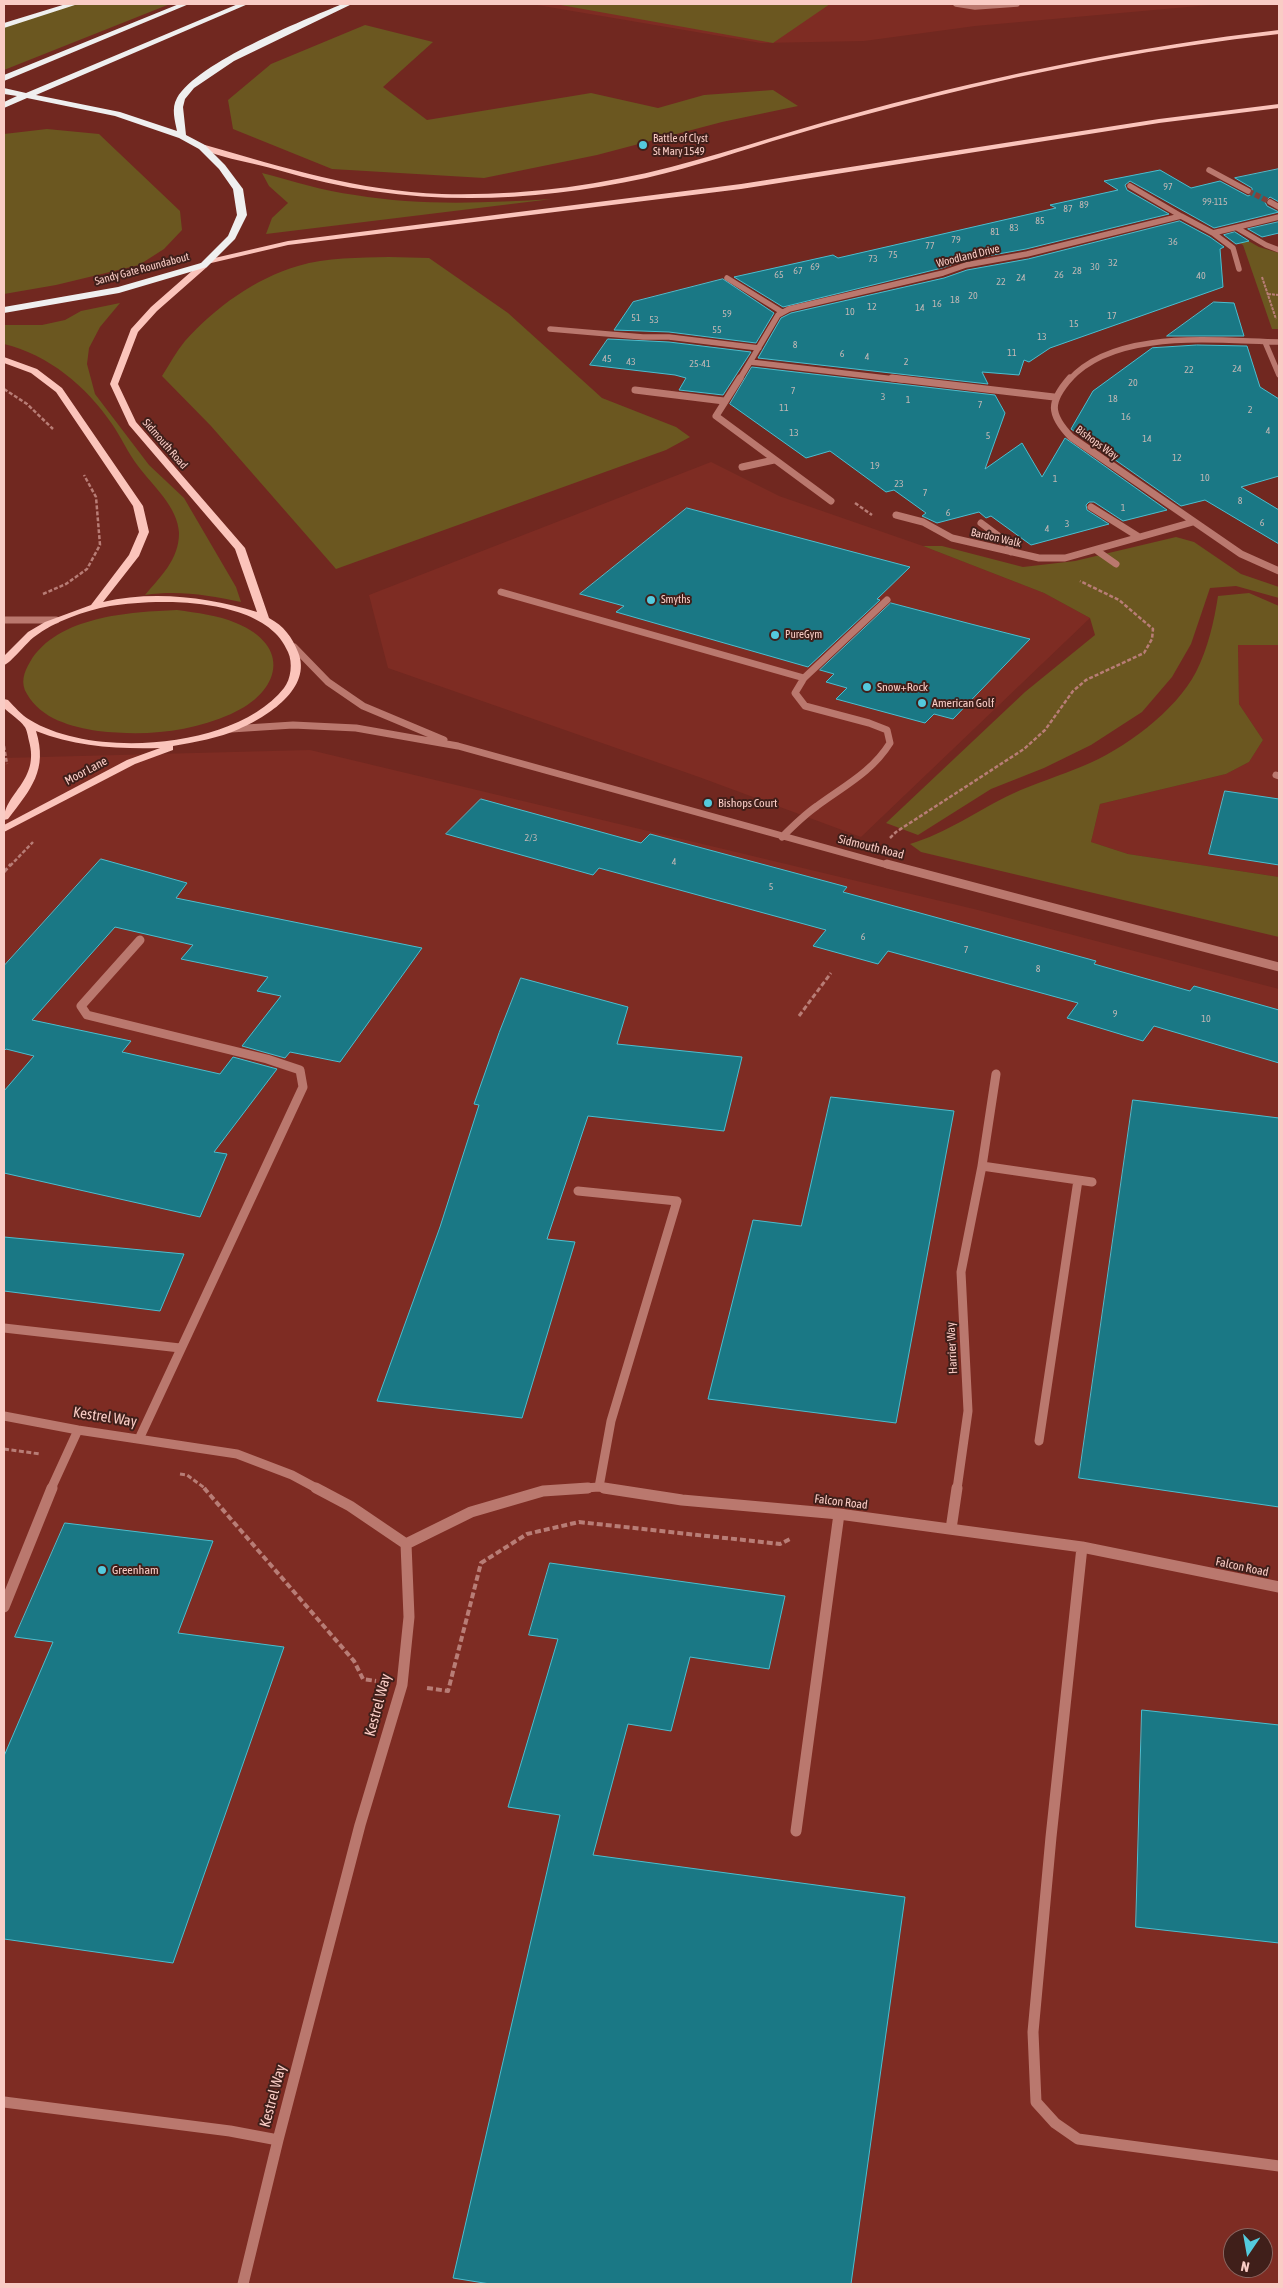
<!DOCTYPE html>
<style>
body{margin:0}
#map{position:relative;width:1283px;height:2288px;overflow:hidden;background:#712820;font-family:"Asap Condensed",sans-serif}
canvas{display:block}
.frame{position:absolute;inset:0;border:5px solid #f9ccc5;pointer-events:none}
.north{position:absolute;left:1223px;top:2228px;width:50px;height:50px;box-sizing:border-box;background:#401f1a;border:1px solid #8a645e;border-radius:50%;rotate:192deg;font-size:14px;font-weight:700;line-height:20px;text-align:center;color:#f9ccc5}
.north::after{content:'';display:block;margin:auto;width:18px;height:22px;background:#54cadd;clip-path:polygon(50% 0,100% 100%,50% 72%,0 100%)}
</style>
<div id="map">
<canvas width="1283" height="2288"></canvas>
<div class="frame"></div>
<div class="north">N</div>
</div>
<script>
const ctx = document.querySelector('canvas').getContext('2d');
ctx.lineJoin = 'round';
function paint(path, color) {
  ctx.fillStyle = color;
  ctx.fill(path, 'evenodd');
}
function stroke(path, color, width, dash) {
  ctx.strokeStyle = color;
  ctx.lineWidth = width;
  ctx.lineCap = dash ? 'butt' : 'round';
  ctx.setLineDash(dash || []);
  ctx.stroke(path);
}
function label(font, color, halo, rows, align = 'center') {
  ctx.font = font + ' "Asap Condensed",sans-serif';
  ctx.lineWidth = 4;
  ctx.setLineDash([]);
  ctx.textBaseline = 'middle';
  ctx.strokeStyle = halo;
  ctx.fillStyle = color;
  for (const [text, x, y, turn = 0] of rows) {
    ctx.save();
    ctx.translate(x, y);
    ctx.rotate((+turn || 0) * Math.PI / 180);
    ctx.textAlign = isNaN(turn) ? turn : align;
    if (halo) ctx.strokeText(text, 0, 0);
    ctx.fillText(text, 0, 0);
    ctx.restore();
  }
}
paint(new Path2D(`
 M531,4H1221L975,26L864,41L761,43Z
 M711,462L779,496L923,546L1044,593L1090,618L861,837L699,777L388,668L369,595Z
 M1238,644L1279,645V877L1128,854L1091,842L1100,804L1226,774L1249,762L1263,740L1239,704Z
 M310,750L978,910L1279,989V2284H4V758ZM1233,2238H1263V2268H1233Z`), '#7e2c23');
paint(new Path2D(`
 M68,4H170L4,70V25Z
 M555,4H830L773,43Z
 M365,25L433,42L383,87L427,120L591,93L658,108L704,95L773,90L798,106L722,122L597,155L484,178L332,169L233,129L228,100L271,64Z
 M47,129L99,134L180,211L182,230L164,249L139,265L56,285L4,294V134Z
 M262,173C293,181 323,191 355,195C420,206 486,203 552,199L266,234L272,218L288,203L269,186Z
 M1238,235L1259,247L1279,253V329H1272L1243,245L1230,237Z
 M389,257L429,258L508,313L602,398L676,427L690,437L666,450L336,569L211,426L162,376C169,365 176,352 185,341C216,307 254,279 298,266C327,257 359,258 389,257Z
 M120,303L100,327L89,348L87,364L95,394L149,465L184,498L236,587L241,602C209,595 178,590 145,595C160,577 179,560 179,533C178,507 153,486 138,466C128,453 121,437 112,424C86,386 49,355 4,344V325H42L65,320L81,311Z
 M1176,537L1194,542L1241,574L1279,587V598L1236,586L1210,588L1191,644L1172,677L1142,712L1091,745L1044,768L991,789L918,835L886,823L1025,692L1095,635L1090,618L1044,593L923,546H942L1023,567L1075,561Z
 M1249,593L1279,606V645H1238L1239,704L1263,740L1249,762L1226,774L1100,804L1091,842L1128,854L1279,877V937L921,852L910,844C947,833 978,810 1012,794C1035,783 1060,776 1083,766C1123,750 1176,711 1196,672C1208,648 1214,622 1218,596Z
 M177,610C197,613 218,615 236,623C292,646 281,692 231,714C188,733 144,736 98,731C72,727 41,719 27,694C20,683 24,672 30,662C57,616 130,612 177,610Z`), '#6b5720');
const building = new Path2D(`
 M1279,169V202L1270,197L1265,202L1267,206L1279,212L1214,228L1130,181L1125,185L1127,190L1169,214L1026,249L965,260L942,268L783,307L734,277L833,255L838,258L1056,208L1050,205L1118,190L1104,181L1160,170L1191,188L1220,181L1248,196L1252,194V188L1235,178Z
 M1180,221L1210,237L1224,247L1220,249L1223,287L1050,348L1029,362L1024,360L1019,375L982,372L988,384L758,358L781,318L791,313L944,278L967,270L1028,259Z
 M1279,222V233L1262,237L1248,229Z
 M1235,232L1249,241L1236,244L1224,235Z
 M723,279L774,313L756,343L669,332L614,330L633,302Z
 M1214,302L1234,303L1244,336H1167Z
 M608,339L669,342L751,352L723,395L679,390L686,378L675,375L590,365Z
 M1197,345L1247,346L1260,387L1279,399V476L1241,487L1279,510V544L1205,500L1181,506L1071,429L1093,391L1152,348Z
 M752,367L995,395L1005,413L985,469L1022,443L1042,477L1065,438L1167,510L1123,521L1094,502H1089L1086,505L1087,510L1109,524L1031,545L991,516L986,518L979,512L937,523L922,516L926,513L894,490L886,492L830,451L806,458L730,404Z
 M687,508L789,535L910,567L877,599L880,600L808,667L616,612L624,606L580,594Z
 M891,603L971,624L1030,639L953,719L934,714L925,723L836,699L847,688L826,682L834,674L820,670Z
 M1225,791L1279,799V865L1209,854Z
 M481,799L641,843L650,834L847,887L843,892L1096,961L1094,964L1190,991L1194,986L1279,1010V1063L1154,1026L1143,1041L1067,1018L1078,1003L888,951L878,964L813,946L826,930L599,868L593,875L446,834Z
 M101,859L187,883L176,898L422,948L340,1062L290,1052L285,1058L242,1046L281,996L257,991L268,977L181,959L193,945L115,927L32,1020L131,1041L122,1052L220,1074L233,1057L277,1069L214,1152L227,1154L200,1217L4,1173V1091L34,1056L6,1049L4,1051V966Z
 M521,978L628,1007L617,1044L742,1057L724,1131L588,1116L547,1239L575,1242L522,1418L377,1401L440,1227L479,1105L474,1104L499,1033Z
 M831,1097L954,1111L896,1423L708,1399L753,1220L801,1226Z
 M1133,1100L1279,1118V1507L1079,1478Z
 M4,1237L184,1254L160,1311L4,1291Z
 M65,1523L213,1541L178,1633L284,1647L173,1963L4,1939V1756L53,1642L15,1637Z
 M550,1563L785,1596L769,1669L690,1657L671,1731L628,1724L593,1855L905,1897L851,2284H490L453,2278L560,1815L508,1807L558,1639L529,1635Z
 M1142,1710L1279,1725V1943L1136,1927Z`);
paint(building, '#1a7885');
stroke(building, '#4abecf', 1);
stroke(new Path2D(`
 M1248,191L1270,202`), '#854139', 5.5, [5.5, 2.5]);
stroke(new Path2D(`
 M1262,277L1276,319
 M1268,294L1279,295`), '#b87d76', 2, [3, 1]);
stroke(new Path2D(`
 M4,389L27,404L53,429
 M855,503L872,515
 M43,594L66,584L87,569L100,545L96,497L84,475
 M4,746L7,764
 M890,838L896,832L1024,749L1045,730L1073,691L1086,680L1144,653L1152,639L1153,629L1119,600L1080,581
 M10,866L33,842`), '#b87d76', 2.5, [4, 2]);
stroke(new Path2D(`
 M4,872L11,864
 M799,1016L831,973
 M4,1449L40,1454
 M180,1474L187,1475L206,1489`), '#b87d76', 3, [5, 2.5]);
stroke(new Path2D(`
 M204,1488L354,1661L363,1679L376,1681
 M427,1688L448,1691L481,1563L527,1534L579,1522L780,1544L792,1538`), '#b87d76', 4, [6, 3]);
stroke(new Path2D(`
 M956,4L975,7L1017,4
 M1209,170L1248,191
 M1130,186L1181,216
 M1270,202L1279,207
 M1237,228L1266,245L1279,250
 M1213,233L1233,248L1239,269
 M727,278L782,312
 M550,329L643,337H669L759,348
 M1265,342L1279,375
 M750,362L778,315L789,309L943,273L966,265L1027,254L1181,216L1213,233L1279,217
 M739,380L750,362L903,380
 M1069,380C1115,328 1216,341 1279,342`), '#ba786e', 5.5);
stroke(new Path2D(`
 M740,378L716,416L831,501
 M892,378L1054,397
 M1070,378C1049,402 1049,414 1071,437L1241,554L1279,571
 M635,390L724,401
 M742,467L774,460
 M1091,507L1139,537
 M896,515L923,522L952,538L1039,558H1065L1193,522
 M981,523L1008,543L1011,552
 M1096,550L1116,564
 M501,592L804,678
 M4,620H56
 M294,647L328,682L363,706L444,740
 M231,729L293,725L356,728L458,746L891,866
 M1276,775L1279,776
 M782,837C793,826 804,815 817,806C844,786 872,772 890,743L887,730L869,723L805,706L795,693L804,678L887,600`), '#ba786e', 7);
stroke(new Path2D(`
 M887,864L1279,967
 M982,1166L1092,1182
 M578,1191L677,1201L611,1421L599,1487
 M4,1328L180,1348
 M4,1416L78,1430L237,1454L292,1475L318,1489
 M139,1439L303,1087L300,1070L267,1059L87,1015L81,1006L140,940
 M1039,1441L1078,1180
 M51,1489L78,1430
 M571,1489L599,1487L612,1489
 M957,1489L968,1411L961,1272L982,1166L996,1074`), '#ba786e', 9);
stroke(new Path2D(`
 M316,1488L350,1506L406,1544
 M604,1488L682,1500L839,1514L1082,1547L1279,1587
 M951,1529L957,1488
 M406,1544L471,1512L543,1491L588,1488
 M1082,1547L1051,1837L1033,2032L1036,2102L1055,2123L1078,2139L1279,2166
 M4,1607L52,1488
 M796,1831L839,1514
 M4,2102L230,2131L278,2140
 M243,2284L278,2140L360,1825L402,1685L409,1617L406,1544`), '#ba786e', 11);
paint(new Path2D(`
 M1279,30V34C1161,47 1045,69 929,98C883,110 836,122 790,136C742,150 695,167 646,178C521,205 401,207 278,170C255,163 218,158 198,147L205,145C285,168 358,191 442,194C519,196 597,186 671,167C737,150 802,127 868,110C1003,74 1140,46 1279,30Z
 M1279,104V108L1159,123L741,189L288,245L207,264V267L157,311L138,332L118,384L136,422L245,548L269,618C284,626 292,637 298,652C313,688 267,717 239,729C219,738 195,742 173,746V750L135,764L4,832V825L127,760L160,748C118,749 76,747 36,731C48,770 31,789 8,819L4,820C4,793 40,781 29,741C28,737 27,729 24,726C21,721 9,713 4,708V699L8,700C15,707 21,715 30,720C93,759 236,749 284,688C291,679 293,663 288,652C266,597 160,598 110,606C84,611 55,621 34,637C26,643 11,663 4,665V656L28,632L45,622L91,605L129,555L139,532L133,506L56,392L31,373L4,363V357L37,369L62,388L143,506L149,532L139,556L103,602C153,590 209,597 257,612L235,549L129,425L110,384L131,329L151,307L201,263H206V260L288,241L741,184L1159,119Z`), '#fbc4bb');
paint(new Path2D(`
 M66,4H78L4,28V23Z
 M179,4H189L4,81V75Z
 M238,4H248L36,95L120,112L177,131C175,121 171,108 177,98C198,62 302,21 342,4H352L234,61L194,88L185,99L183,107L186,135L205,145L225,165L243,189L247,215L235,239L207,267L119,293L4,313V307L118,287L201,263L228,236L237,215L233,189L219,169L199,149L179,138L115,116L27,98L4,108V102L17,96L4,94V88L26,93Z`), '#efefef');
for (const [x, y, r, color] of [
 [643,145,5,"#54cadd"],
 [651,600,5,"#54cadd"],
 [775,635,5,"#54cadd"],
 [867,687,5,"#54cadd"],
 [922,703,5,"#54cadd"],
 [708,803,5,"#54cadd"],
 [102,1570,5,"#54cadd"]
]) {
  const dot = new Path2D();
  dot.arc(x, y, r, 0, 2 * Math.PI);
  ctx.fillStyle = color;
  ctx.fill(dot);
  stroke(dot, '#401f1a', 2);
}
label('10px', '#c1b7b5', null, [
 ["97",1168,187],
 ["99-115",1215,202],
 ["89",1084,205],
 ["87",1068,209],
 ["85",1040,221],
 ["83",1014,228],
 ["81",995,232],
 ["79",956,240],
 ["36",1173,242],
 ["77",930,246],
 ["75",893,255],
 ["73",873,259],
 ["32",1113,263],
 ["69",815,267],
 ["30",1095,267],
 ["67",798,271],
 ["28",1077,271],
 ["65",779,275],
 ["26",1059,275],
 ["40",1201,276],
 ["24",1021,278],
 ["22",1001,282],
 ["20",973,296],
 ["18",955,300],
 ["16",937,304],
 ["12",872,307],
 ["14",920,308],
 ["10",850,312],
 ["59",727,314],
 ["17",1112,316],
 ["51",636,318],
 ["53",654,320],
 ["15",1074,324],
 ["55",717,330],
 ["13",1042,337],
 ["8",795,345],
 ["11",1012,353],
 ["6",842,354],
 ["4",867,357],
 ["45",607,359],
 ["43",631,362],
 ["2",906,362],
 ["25-41",700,364],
 ["24",1237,369],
 ["22",1189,370],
 ["20",1133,383],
 ["7",793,391],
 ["3",883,397],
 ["18",1113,399],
 ["1",908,400],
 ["7",980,405],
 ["11",784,408],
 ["2",1250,410],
 ["16",1126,417],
 ["4",1268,431],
 ["13",794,433],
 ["5",988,436],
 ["14",1147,439],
 ["12",1177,458],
 ["19",875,466],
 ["10",1205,478],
 ["1",1055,479],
 ["23",899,484],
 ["7",925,493],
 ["8",1240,501],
 ["1",1123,508],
 ["6",948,513],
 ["6",1262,523],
 ["3",1067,524],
 ["4",1047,529],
 ["2/3",531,838],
 ["4",674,862],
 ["5",771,887],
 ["6",863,937],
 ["7",966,950],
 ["8",1038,969],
 ["9",1115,1014],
 ["10",1206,1019]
]);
label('11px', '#f9ccc5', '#401f1a', [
 ["Battle of Clyst",653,139],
 ["St Mary 1549",653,152],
 ["Smyths",661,600],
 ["PureGym",785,635]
], 'left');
label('11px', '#f9ccc5', '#401f1a', [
 ["Woodland Drive",968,256,-14],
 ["Sandy Gate Roundabout",142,269,-15],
 ["Bishops Way",1097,443,36],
 ["Sidmouth Road",165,444,49],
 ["Bardon Walk",996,538,13]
]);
label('12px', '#f9ccc5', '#401f1a', [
 ["Snow+Rock",877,687],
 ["American Golf",932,703],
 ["Bishops Court",718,803],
 ["Greenham",112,1570]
], 'left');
label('12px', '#f9ccc5', '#401f1a', [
 ["Moor Lane",86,771,-28],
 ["Sidmouth Road",871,847,14],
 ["Harrier Way",952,1348,-93],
 ["Falcon Road",841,1502,7],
 ["Falcon Road",1242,1567,12]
]);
label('15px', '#f9ccc5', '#401f1a', [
 ["Kestrel Way",105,1417,9],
 ["Kestrel Way",378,1705,-75],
 ["Kestrel Way",273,2096,-75]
]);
</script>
